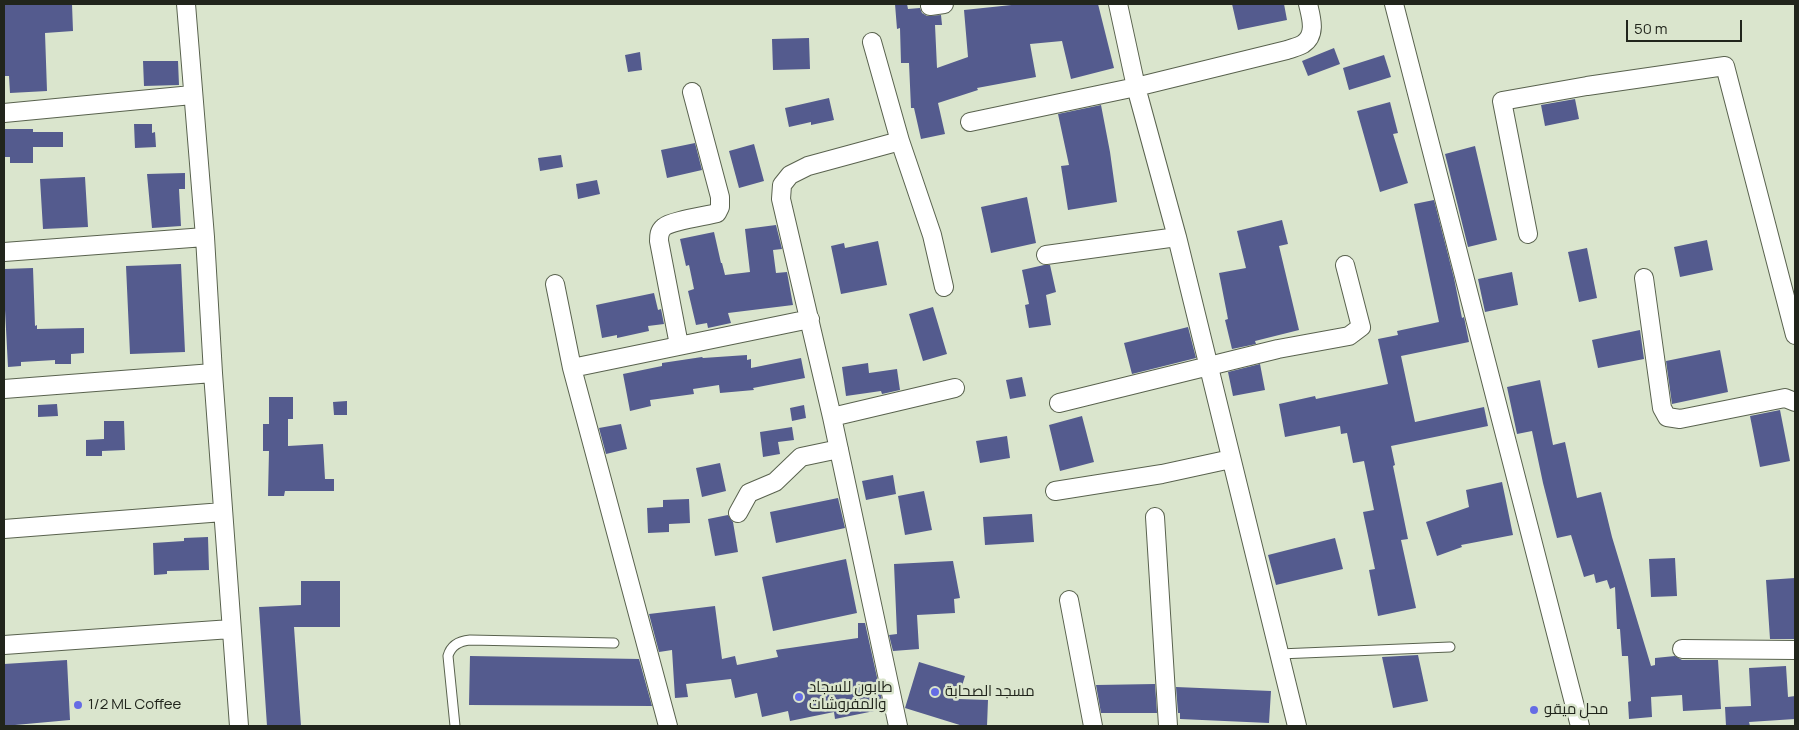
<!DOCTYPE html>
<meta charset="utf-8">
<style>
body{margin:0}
#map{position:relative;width:1799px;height:730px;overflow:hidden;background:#dae5cd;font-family:Manrope,sans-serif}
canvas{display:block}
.frame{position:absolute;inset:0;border:5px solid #21251c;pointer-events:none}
.scale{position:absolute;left:1626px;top:20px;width:116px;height:22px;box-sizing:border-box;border:2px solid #21251c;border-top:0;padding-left:6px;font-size:15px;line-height:18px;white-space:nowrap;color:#21251c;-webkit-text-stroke:4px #dae5cd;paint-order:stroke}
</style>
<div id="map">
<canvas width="1799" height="730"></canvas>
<div class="frame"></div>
<div class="scale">50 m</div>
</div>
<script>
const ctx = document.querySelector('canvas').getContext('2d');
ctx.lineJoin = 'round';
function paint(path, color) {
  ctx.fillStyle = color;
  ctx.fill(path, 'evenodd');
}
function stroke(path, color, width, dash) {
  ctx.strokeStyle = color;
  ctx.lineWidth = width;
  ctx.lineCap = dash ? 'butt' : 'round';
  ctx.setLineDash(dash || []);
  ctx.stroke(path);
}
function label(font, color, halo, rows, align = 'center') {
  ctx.font = font + ' Manrope,Cairo,sans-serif';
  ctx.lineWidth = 5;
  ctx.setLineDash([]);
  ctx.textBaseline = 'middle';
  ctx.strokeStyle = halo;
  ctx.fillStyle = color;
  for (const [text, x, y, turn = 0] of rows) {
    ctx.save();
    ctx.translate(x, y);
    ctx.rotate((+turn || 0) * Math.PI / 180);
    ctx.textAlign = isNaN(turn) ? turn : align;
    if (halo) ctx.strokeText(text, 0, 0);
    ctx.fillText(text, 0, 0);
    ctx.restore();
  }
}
paint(new Path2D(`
 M4,4H72L73,31L45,33L47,91L10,93L9,76H4Z
 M895,4H907L908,9L920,8L922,13L927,16L941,15L942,25H935L937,68L968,57L964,10L1021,4H1098L1114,68L1071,79L1062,41L1030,44L1036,77L977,88L978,90L938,103L945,134L921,139L914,108H911L909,63H901L900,28L897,29Z
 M1232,4H1284L1287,20L1238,30Z
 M809,38L810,69L773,70L772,39Z
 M1334,48L1340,64L1308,76L1302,61Z
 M640,52L642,70L628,72L625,55Z
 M1384,55L1391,77L1349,90L1343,68Z
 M143,61H178L179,85L144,86Z
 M829,98L834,120L811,125V122L789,127L785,108Z
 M1575,99L1579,119L1545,126L1541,105Z
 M1390,102L1398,133L1393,134L1408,183L1380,192L1357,111Z
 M1101,105L1110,152L1117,202L1068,210L1061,166L1069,165L1058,114Z
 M134,124H152V133L155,132L156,147L135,148Z
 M4,129H33V132H63V147H33V163H10V157H4Z
 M695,143L702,170L667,178L661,150Z
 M754,144L764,181L739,188L729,151Z
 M1475,146L1497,240L1468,247L1445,154Z
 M561,155L563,167L540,171L538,158Z
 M185,173V189H179L181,226L152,228L147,174Z
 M85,177L88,227L43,229L40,179Z
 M597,180L600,194L578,199L576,184Z
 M1027,197L1036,243L991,253L981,207Z
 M1434,200L1454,278L1462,318L1464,317L1469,342L1401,356L1415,422L1484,407L1488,426L1391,446L1395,465L1393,466L1408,539L1401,540L1416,608L1378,616L1369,570L1375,569L1363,512L1374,510L1364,461L1353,463L1347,433L1341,434L1340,426L1285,437L1279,404L1315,396L1316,399L1388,384L1378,339L1398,335L1397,331L1439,322L1414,204Z
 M1282,220L1288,244L1279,246L1299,330L1255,341L1256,344L1232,349L1225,320L1228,319L1219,273L1246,268L1237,231Z
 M776,225L782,249L773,250L776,273L787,272L793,305L728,313L731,323L708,328L707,323L696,325L688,291L694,289L689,265L686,266L680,239L714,232L721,263H722L725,275L750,272L745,229Z
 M1707,240L1713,270L1680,277L1674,247Z
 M878,241L887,285L841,294L831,246L844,243L845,248Z
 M1587,248L1597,298L1579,302L1568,252Z
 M181,264L185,352L130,354L126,266Z
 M1044,265H1050L1056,292L1046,295L1051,325L1029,328L1025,305L1029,304L1022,270Z
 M33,268L35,326L37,325V329L84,328V353L71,354V364H55V360L21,362V366L8,367L5,310H4V269Z
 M1512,272L1518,305L1485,312L1478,279Z
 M654,293L658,310L661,309L664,324L648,326L649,331L617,338V335L602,338L596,305Z
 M933,307L947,354L923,361L909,314Z
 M1188,327L1196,358L1132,374L1124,343Z
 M1640,330L1644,359L1598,368L1592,340Z
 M1720,350L1728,392L1672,404L1666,361Z
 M747,355V360L751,359V368L801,358L805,378L753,388L754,390L720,393L719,385L693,389L694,394L650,400L651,406L630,411L623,374L662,366V363L702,357L703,358Z
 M868,363L869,373L897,369L900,390L882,394L881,391L846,396L842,367Z
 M1260,364L1265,390L1233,396L1228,372Z
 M1022,377L1026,396L1010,399L1006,380Z
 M1540,380L1553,445L1565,442L1577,498L1601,492L1612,537L1651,666L1655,665V658L1675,656L1682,660H1718L1721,709L1683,711L1682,695L1651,697L1652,717L1629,719L1628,702L1631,701L1628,656H1622L1620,629H1617L1615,587L1610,589L1607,580L1596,583L1594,574L1584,577L1571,535L1557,538L1543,483L1532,431L1517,434L1507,387Z
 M269,397H293V419H288V446L323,444L325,479H334V491H285L284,496H268L269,451H263V424H269Z
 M347,401V415H334L333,402Z
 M57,404L58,416L38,417V405Z
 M804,405L806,418L792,421L790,408Z
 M1780,410L1790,461L1760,467L1750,416Z
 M1082,416L1094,462L1060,471L1049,425Z
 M104,421H124L125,450L102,451V456H86V440L104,439Z
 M621,424L627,449L606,454L599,428Z
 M792,427L794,440L778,442L780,454L763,457L760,432Z
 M1007,436L1010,458L980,463L976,441Z
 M720,463L726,491L702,497L696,468Z
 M893,475L896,494L866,500L862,481Z
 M1502,482L1513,535L1461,545L1462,547L1437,556L1426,522L1469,507L1466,490Z
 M924,491L932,530L905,535L898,496Z
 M838,498L845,528L776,543L770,512Z
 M689,499L690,523L669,524V532L648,533L647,508L663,507V500Z
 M1032,514L1034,542L985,545L983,517Z
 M728,515L733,522L738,552L715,556L708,519Z
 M208,537L209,570L167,571V574L154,575L153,543L184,541V538Z
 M1335,538L1343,569L1276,585L1268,555Z
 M1675,558L1677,596L1651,597L1649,559Z
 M846,559L857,613L773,631L762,577Z
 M953,561L960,598L954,599L955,613L917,615L919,649L893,651L889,635L897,634L894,564Z
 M1795,578V639H1770L1766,580Z
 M301,581H340V627H294L301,726H267L259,607L301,605Z
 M715,606L722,659L735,656L737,665L778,657L776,650L858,638V623H865L884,709L835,719L834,712L790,721L788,711L762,717L757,693L735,698L731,679L686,684L688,697L675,698L672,650L659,652L649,614Z
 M1418,655L1428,701L1393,708L1382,657Z
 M470,656L639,659L652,706L469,705Z
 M67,660L70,720L4,726V664Z
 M919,662L965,676L958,699L988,700L987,726H963L905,708Z
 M1786,666L1788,697L1795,696V719L1749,722L1750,726H1726L1725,707L1751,706L1749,668Z
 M1155,684L1157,713H1101L1096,685Z
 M1176,687L1271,691L1269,723L1180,719V713H1178Z`), '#545b8e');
const service = new Path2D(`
 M1279,654L1450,647
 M455,726L448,656C451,645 459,641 470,640L614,643`);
const minor = new Path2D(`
 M186,4L205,237L213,373L239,726
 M1118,4L1136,87L1177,237L1297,726
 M1394,4L1580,726
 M930,6L944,4
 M872,42L900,141L808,166L790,175L782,185L781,199L832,417L898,726
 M4,113L192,95
 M970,122L1136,87L1287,50C1292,48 1298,47 1303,44C1317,35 1311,17 1308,4
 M900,141L932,235L944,287
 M1528,234L1502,101L1587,86L1725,66L1795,335
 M4,252L205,237
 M1046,255L1177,237
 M1644,278L1662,408L1667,417L1680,419L1785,398L1795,402
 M555,284L572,368L668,726
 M679,345L659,241C659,236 659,231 664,227C671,221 706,216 717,213L720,207V197L692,92
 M572,368L810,319
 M4,389L213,373
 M1059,403L1278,349L1349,336L1361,327L1345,265
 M832,417L955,388
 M1055,491L1162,474L1231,459
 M738,513L749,493L775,482L801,457L839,449
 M1155,517L1168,726
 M4,529L223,512
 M1069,600L1093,726
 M4,645L231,629
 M1682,649L1795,650`);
stroke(service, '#59624e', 11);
stroke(minor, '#59624e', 20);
stroke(service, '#fff', 9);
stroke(minor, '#fff', 18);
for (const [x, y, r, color] of [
 [935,692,5,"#656ce5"],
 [799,697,5,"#656ce5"],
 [78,705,5,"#656ce5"],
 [1534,710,5,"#656ce5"]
]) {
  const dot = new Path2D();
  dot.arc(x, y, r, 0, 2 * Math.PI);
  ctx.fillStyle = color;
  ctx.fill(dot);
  stroke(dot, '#dae5cd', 2);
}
label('15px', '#21251c', '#dae5cd', [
 ["طابون للسجاد",809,688],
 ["والمفروشات",809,705],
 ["مسجد الصحابة",945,692],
 ["1/2 ML Coffee",88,705],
 ["محل ميقو",1544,710]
], 'left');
</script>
